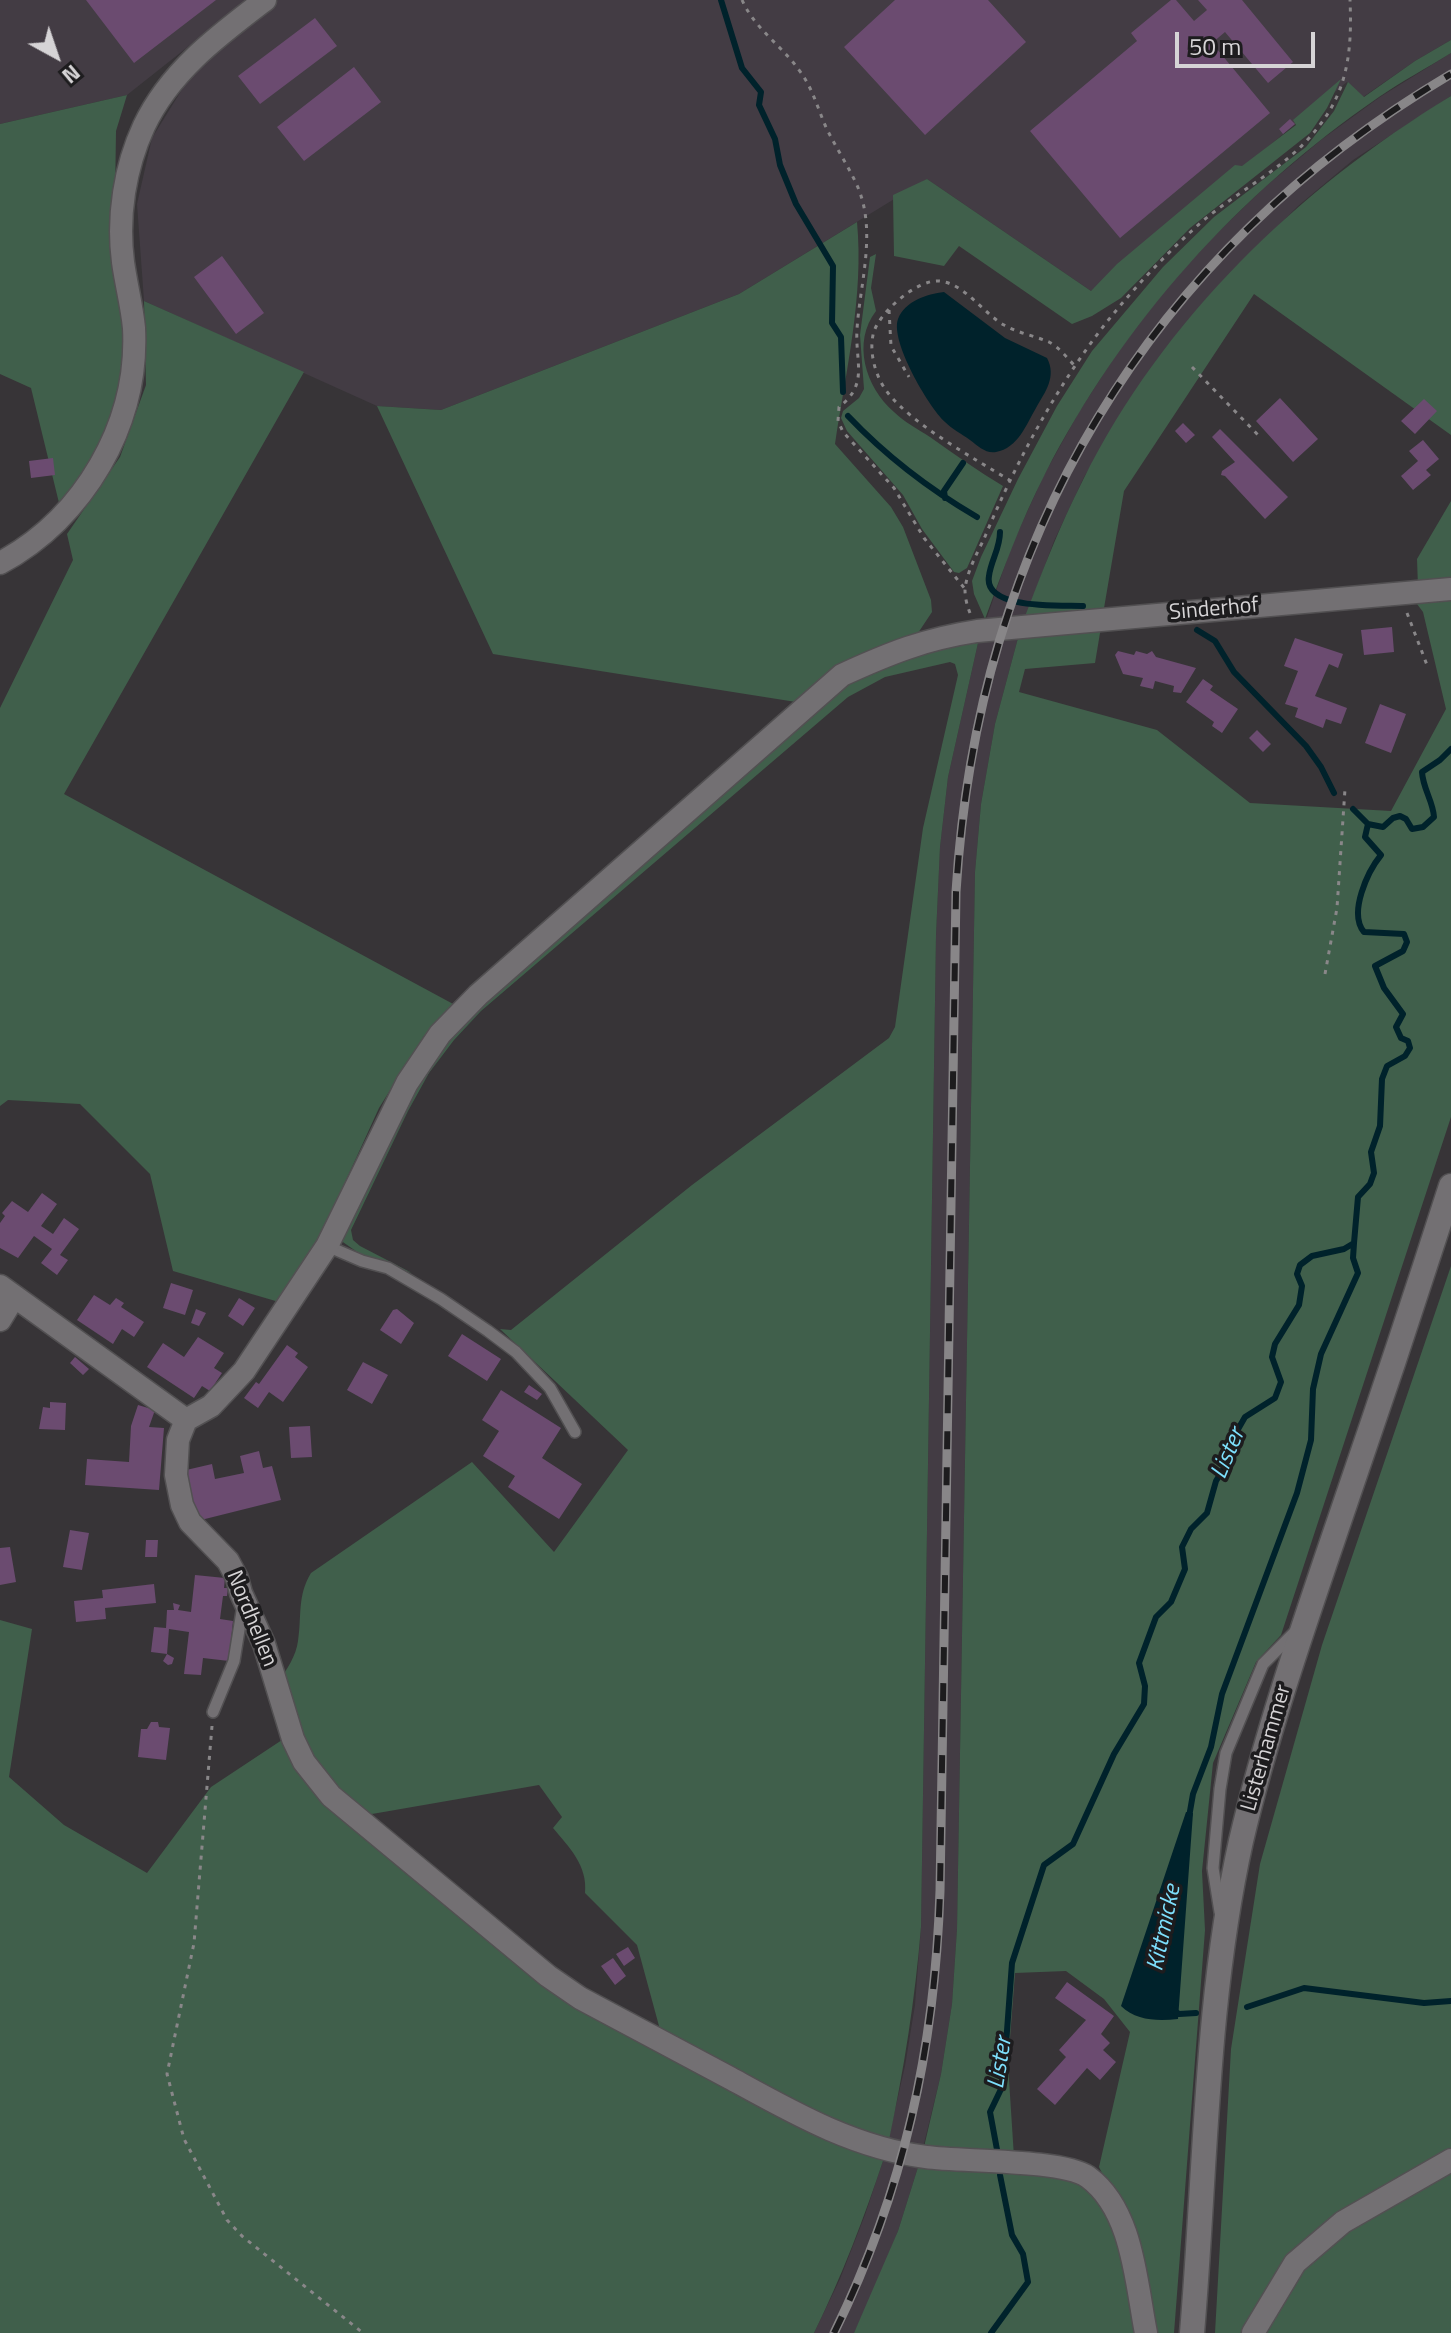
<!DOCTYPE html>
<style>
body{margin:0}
#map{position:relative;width:1451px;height:2333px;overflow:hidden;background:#373437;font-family:"Titillium Web",sans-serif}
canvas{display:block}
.north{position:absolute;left:16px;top:16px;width:80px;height:80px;-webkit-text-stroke:6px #1d1c1e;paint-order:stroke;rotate:140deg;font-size:22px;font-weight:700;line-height:32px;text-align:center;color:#d6d4d6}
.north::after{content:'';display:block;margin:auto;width:28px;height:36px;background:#d6d4d6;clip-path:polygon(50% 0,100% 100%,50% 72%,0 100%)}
.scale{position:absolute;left:1175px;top:32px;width:140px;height:36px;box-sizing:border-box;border:4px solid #d6d4d6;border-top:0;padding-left:10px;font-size:24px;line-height:28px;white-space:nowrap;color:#d6d4d6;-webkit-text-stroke:6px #1d1c1e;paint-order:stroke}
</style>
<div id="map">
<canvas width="1451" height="2333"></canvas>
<div class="north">N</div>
<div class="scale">50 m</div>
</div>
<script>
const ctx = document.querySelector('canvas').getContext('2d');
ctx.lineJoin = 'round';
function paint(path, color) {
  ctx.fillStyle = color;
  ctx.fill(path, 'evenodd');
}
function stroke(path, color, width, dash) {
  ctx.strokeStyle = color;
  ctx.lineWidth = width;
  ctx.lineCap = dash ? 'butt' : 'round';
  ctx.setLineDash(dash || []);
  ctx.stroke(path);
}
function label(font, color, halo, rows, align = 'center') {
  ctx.font = font + ' "Titillium Web",sans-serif';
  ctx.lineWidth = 7;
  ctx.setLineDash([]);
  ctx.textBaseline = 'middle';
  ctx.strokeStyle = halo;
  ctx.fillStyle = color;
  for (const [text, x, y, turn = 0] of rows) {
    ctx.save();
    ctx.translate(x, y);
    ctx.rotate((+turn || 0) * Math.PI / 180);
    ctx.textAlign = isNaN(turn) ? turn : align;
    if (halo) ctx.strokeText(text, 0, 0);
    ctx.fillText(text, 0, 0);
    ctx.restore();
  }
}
paint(new Path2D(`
 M0,0H247L127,95L0,124Z
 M278,0H1451V40L1415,61L1363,97L1347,82L1091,291L927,179L739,294L441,410L377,406L144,301L137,204L152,138L202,57Z
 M1451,53V96L1353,160L1298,206L1205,300L1160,357L1122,413L1084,477L1054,541L1018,638L995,724L981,804L975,872L957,1929L952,2004L941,2074L919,2164L898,2231L871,2300L854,2333H814L840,2279L865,2215L884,2158L905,2066L915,2005L921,1927L936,935L940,847L948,777L978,643L1012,545L1044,475L1079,412L1119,350L1165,290L1212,238L1265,187L1321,140L1380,97Z`), '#433c44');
paint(new Path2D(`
 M1451,40V53C1427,68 1402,81 1379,97C1238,194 1123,322 1045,474C1021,521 1003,570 985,619L974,594L972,581L981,557L1018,479L1057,406L1092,351L1163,267L1214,217L1306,147L1334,111L1348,82L1364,97L1415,61Z
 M1341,79L1327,108L1310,133L1190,228L1121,298L1092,316L1072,324L959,246L944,266L894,256L893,195L927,179L1091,291L1117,264L1235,165L1242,166L1296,125L1293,120Z
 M127,95L116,131L114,266L127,340L121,394L101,448L60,507L31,388L0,374V124Z
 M1451,96V435L1254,294L1124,491L1103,614L1024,619C1042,572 1060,525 1083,480C1163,319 1298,189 1451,96Z
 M857,222C864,296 846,370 835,444L891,507L903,527L931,600L932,612L918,633L873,653L796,702L493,654L377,406L441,410L739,294Z
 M876,254L871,288L876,311C852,342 865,387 894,412C904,422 918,429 930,437C954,454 978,471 1003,486L967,568L959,573L954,572L922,529L903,495L847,431L841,418L843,411L859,398L864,389L860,335L870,257Z
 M144,301L304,372L64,794L455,1005L424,1036L379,1108L315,1248L279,1302L173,1271L150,1174L80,1104L8,1100L0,1106V708L73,560L67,534L120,457L146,385Z
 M1451,501V583L1418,587L1417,559Z
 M1451,593V1117L1281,1635L1256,1662L1213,1763L1202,1871L1205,1930L1174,2333H1151L1124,2218L1099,2167L1130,2032L1104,1999L1066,1971L1015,1973L1008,2064L1014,2157L924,2147L941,2074L952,2004L957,1929L975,872L981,804L995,724L1018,638L1101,627L1095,663L1025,669L1019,692L1157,730L1250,803L1391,811L1446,709L1423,612L1417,604L1423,596Z
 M978,643L948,777L940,847L936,935L921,1927C915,2000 904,2069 889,2140L822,2118L662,2037L637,1945L585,1893C588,1866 569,1847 553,1828L562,1817L539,1785L372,1814L359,1810L311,1763L279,1681C287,1669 296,1656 298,1641C302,1616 297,1596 311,1573L472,1462L554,1552L628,1450L500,1329L511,1330L692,1185L889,1038L895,1027L923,828L958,675L955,664L950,662L885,677L848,697L481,1011L454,1040L429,1073L408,1111L351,1230L353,1240L360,1246L412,1273L360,1254L340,1240L418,1079L477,1005L849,681C889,659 932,647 978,643Z
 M1451,1266V2153L1348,2214L1248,2333H1215L1231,2049L1260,1864L1322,1645Z
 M0,1620L32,1629L9,1777L64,1825L147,1873L211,1787L288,1736L306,1773L538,1974L884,2158C864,2218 842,2276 814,2333H0Z
 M919,2164L1061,2173L1095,2191L1119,2232L1138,2333H854L898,2231Z
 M1451,2171V2333H1264L1304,2266L1353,2227Z`), '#405f4b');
paint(new Path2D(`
 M944,292L1005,338L1047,358C1057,377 1045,392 1036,408C1026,425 1018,448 996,452C986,454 978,446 970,440C962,434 952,429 945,422C928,406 890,341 898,319C905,301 927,294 944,292Z
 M1186,1812L1193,1813L1178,2019C1158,2021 1136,2021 1121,2006Z`), '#00222b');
stroke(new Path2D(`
 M721,0L742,68L761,92L759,105L775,139L780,165L796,204L833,266L832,323L841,337L843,392
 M848,416C886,456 929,489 977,517
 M945,498L944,491L963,463
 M1000,532C1000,549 991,560 989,576C983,610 1061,605 1083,606
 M1197,630L1215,641L1234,672L1306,746L1321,767L1334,793
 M1353,809L1368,824
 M1189,1817L1193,1794L1211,1747L1222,1694L1297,1493L1311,1440L1313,1389L1321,1354L1358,1273L1353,1258L1354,1243
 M1247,2007L1304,1988L1424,2003L1451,2001
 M1173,2010L1179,2014L1196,2013
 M998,2155L990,2112L1003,2085L1012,1963L1044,1865L1073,1844L1114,1754L1144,1704L1145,1686L1139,1663L1156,1617L1171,1602L1185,1569L1182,1547L1191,1529L1207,1513L1216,1481L1235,1450L1237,1431L1245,1417L1275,1398L1281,1382L1272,1357L1275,1344L1299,1305L1302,1286L1297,1274L1300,1265L1312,1256L1344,1249L1354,1243L1358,1197L1370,1184L1374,1173L1371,1152L1380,1126L1382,1079L1387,1066L1405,1056L1410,1048L1408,1041L1401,1038L1396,1027L1403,1014L1384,988L1375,966L1403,951L1407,942L1404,934L1364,932C1348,913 1368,871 1381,855L1365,837L1368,824L1383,827L1393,818L1400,816L1406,819L1412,829L1423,827L1434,817C1433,801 1423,789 1422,772L1440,760L1451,749
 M991,2333L1028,2282L1023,2254L1012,2235L1000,2175`), '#00222b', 6);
paint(new Path2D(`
 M86,0H216L134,63Z
 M895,0H988L1026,42L925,135L844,47Z
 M1171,0H1176L1194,21L1207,10L1198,0H1242L1293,62L1268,83L1225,32L1212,43L1270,113L1120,238L1030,131L1137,41L1131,33Z
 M315,18L337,46L260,104L238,76Z
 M354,67L381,102L304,161L277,127Z
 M1290,119L1295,124L1283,134L1279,129Z
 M222,256L264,313L236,334L194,277Z
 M1280,398L1318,439L1293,462L1256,421Z
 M1424,399L1437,411L1415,434L1401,421Z
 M1183,423L1195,435L1186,443L1175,431Z
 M1220,429L1288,497L1265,519L1225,476L1221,475L1222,471L1235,462L1212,437Z
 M1423,440L1439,459L1426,470L1431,475L1413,490L1401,476L1418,461L1409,451Z
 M53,458L55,475L31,478L29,461Z
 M1392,627L1394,652L1364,655L1361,630Z
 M1295,638L1343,654L1338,668L1329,664L1315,696L1347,708L1341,724L1326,719L1323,728L1295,717L1298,708L1285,704L1298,671L1284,666Z
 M1118,651L1134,655L1136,651L1147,654L1152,651L1156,657L1196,668L1181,693L1173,692L1174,686L1155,681L1153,689L1140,686L1143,678L1123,674L1115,655Z
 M1203,679L1213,686L1210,690L1238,709L1222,733L1212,726L1214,722L1186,702Z
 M1380,704L1406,714L1391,753L1365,743Z
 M1257,730L1271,744L1263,752L1249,738Z
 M42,1193L57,1204L41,1226L53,1234L64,1218L79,1229L60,1255L68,1260L57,1275L41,1263L52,1249L34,1236L18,1258L0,1248V1223L5,1216L2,1213L12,1201L28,1212Z
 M171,1283L193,1290L185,1315L163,1308Z
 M94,1295L110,1305L116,1298L124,1303L121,1307L144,1322L134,1337L122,1329L113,1344L77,1320Z
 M239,1298L255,1308L243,1326L228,1316Z
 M196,1309L206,1313L199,1326L191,1323Z
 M397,1309L414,1323L401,1344L380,1330L393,1310Z
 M462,1334L501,1359L487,1381L448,1356Z
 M198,1337L224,1353L214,1368L222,1373L210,1391L202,1386L194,1398L147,1367L163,1343L184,1357Z
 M287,1345L298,1353L295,1357L308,1367L283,1402L269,1392L258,1408L244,1398L256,1382L259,1384Z
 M75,1357L89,1369L83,1375L70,1363Z
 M363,1362L388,1375L372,1404L347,1390Z
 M529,1385L542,1394L537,1400L524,1392Z
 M501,1390L561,1428L542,1458L582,1484L559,1519L508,1487L515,1476L483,1456L499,1431L482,1420Z
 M50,1402L66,1403L65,1430L39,1429L43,1407L50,1408Z
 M138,1405L155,1410L149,1427L164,1428L159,1490L85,1485L87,1459L129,1462L131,1426Z
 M310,1426L312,1457L291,1458L289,1427Z
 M259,1451L263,1468L272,1466L281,1500L201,1520L191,1508L182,1471L212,1464L215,1479L244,1473L240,1456Z
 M70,1530L89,1533L82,1570L63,1567Z
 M146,1540H158L157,1557H145Z
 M10,1547L16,1582L0,1585V1548Z
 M195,1575L225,1578L224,1588H228L227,1596H223L220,1619L233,1621L229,1661L203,1658L201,1675L184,1674L189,1632L169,1629L167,1654L174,1658L172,1664L168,1665L163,1661L167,1654L151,1652L154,1627L166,1628L167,1610H174L173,1603L180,1605L178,1610L191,1612Z
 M154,1584L156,1603L105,1608L106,1619L76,1622L74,1601L103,1598L102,1590Z
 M151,1722H158L159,1727L170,1728L166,1760L138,1757L141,1729H147Z
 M628,1947L635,1958L624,1966L616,1954Z
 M613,1958L626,1976L615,1985L601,1966Z
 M1067,1982L1114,2016L1101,2034L1110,2043L1103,2050L1116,2062L1100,2080L1087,2068L1055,2105L1037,2089L1066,2057L1059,2050L1086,2020L1055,1998Z`), '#6b4b70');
const service = new Path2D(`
 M327,1246L362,1261L388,1268L441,1299L488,1331L516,1352L550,1388L575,1432
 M213,1712L234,1661L243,1605
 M1220,1912L1213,1868L1220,1789L1226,1753L1263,1664L1296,1631`);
const minor = new Path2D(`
 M0,563C84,518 139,424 134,328C132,306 126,284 123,262C117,216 125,167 144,126C170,71 219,35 265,0
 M0,1286L186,1420
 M0,1320L14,1297
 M1146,2333C1136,2283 1133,2210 1088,2177C1062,2159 962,2162 926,2157C854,2148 792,2112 730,2078C680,2051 630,2025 580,1998L548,1976L331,1796L304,1762L293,1739L264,1644L241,1593L237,1578L228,1561L190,1522L182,1505L176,1475L178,1440L186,1420L211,1406L244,1371L327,1246L407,1083L440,1034L478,995L842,675C890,653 925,639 977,631L1451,589
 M1253,2333L1295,2263L1343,2222L1451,2160`);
const secondary = new Path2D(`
 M1192,2333C1206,2169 1205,2003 1241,1841C1268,1726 1308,1613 1346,1501C1382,1397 1417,1292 1451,1186`);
stroke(service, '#525052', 14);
stroke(minor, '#525052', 25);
stroke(secondary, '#525052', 27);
stroke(new Path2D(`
 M742,0C755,29 781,45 799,70C812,87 817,106 825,125C835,147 850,168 859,190C876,234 860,284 857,329C855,363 869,384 839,407L838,421L843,432L894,488L924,538L965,589
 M889,310L891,346L909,377
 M1192,367L1260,437
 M1011,481C975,459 913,425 888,393C876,378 869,354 873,335C877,314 917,279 939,281C964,283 983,313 1004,325C1018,333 1035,336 1049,342C1059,347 1068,359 1076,367
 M970,613C967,606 965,597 965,590C966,574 977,553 984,539C1015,464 1056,387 1106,323C1134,288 1164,256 1197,226C1236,191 1288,168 1319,126C1349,88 1352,46 1350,0
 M1407,613L1427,665
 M1325,974L1337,908L1345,789
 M212,1726L194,1943L167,2074L184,2139L227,2220L242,2236L363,2333`), '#898789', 3, [4, 6]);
stroke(service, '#737073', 11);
stroke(minor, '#737073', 22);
stroke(secondary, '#737073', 24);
const rail = new Path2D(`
 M834,2333C904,2191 935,2048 940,1891L956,892C977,540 1147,254 1451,74`);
stroke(rail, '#888688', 9);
stroke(rail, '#1d1c1e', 6, [18]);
label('22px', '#d6d4d6', '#1d1c1e', [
 ["Sinderhof",1214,610,-5],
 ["Nordhellen",251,1619,68],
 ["Listerhammer",1267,1748,-74]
]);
label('italic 24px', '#7ddffc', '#1d1c1e', [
 ["Lister",1229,1454,-67],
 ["Kittmicke",1165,1928,-78],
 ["Lister",1001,2063,-81]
]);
</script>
